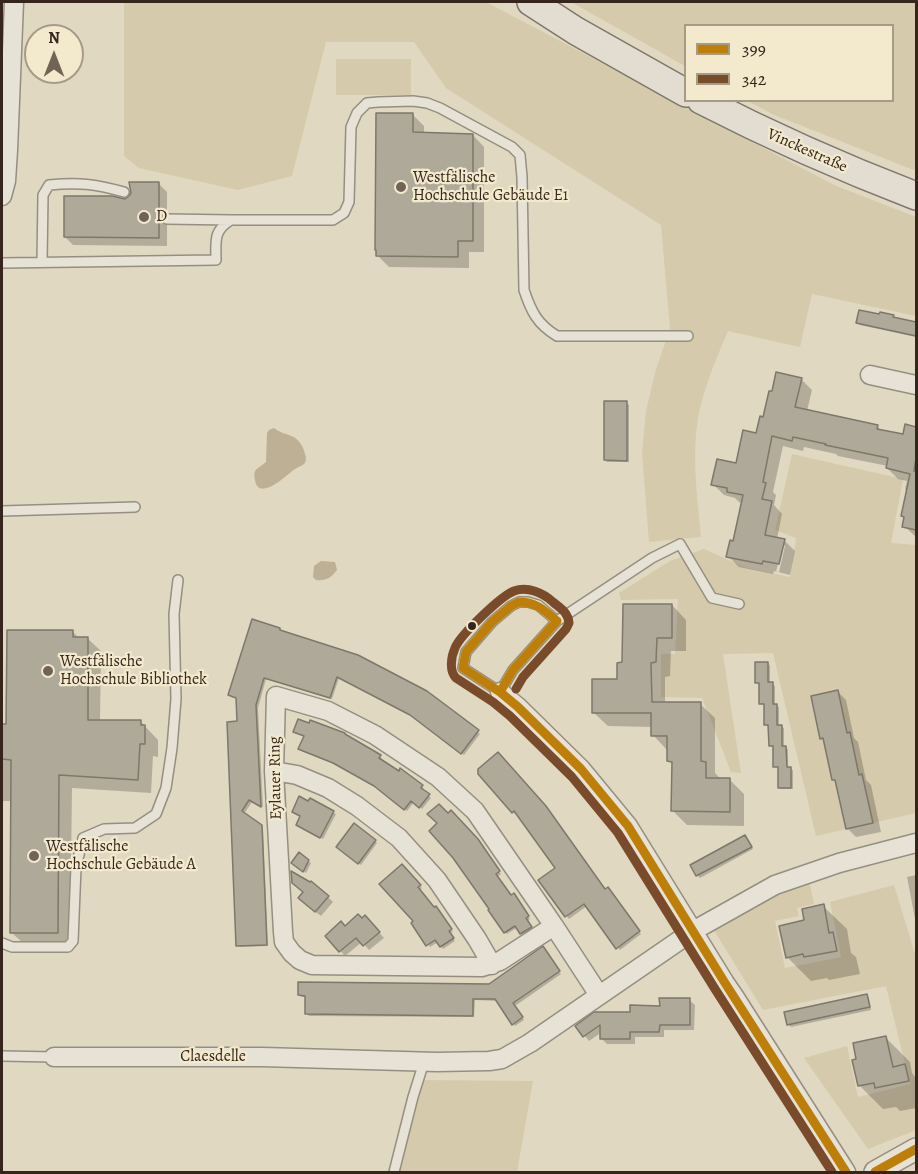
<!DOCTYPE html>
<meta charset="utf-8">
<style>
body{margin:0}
#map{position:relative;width:918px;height:1174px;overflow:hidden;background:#e0d8c1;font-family:Alegreya,serif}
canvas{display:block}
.frame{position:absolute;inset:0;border:3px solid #35251c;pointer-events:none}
.legend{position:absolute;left:684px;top:24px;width:210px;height:78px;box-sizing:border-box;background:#f3eace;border:2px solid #a79b87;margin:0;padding:8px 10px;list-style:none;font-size:18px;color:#35251c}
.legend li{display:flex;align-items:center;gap:12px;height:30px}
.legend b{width:30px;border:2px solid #a79b87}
.north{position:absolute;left:24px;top:24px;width:60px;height:60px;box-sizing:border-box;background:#f3eace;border:2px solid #a79b87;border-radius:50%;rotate:0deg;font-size:16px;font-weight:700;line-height:24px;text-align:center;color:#35251c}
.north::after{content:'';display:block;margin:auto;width:21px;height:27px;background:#716456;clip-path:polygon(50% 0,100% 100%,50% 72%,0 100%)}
</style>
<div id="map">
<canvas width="918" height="1174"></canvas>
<div class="frame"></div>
<ul class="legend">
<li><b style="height:8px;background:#bd7f08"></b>399</li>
<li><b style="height:8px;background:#7a4b2a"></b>342</li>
</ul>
<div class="north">N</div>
</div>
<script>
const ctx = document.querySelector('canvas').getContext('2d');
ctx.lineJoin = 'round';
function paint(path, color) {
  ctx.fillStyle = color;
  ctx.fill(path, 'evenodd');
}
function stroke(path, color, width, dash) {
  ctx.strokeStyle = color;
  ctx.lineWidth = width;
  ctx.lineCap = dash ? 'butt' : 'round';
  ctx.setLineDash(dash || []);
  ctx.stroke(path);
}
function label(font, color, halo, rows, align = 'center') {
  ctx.font = font + ' Alegreya,serif';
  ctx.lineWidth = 4.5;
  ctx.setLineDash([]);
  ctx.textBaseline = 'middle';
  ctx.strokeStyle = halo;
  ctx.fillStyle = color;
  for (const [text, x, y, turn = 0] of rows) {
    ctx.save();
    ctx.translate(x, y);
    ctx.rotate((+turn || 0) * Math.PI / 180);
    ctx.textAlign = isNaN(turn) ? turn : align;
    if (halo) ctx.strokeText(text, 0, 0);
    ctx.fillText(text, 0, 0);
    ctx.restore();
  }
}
paint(new Path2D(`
 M124,2H486L834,185L916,217V316L812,294L800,347L728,331C714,364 699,398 696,434C693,468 698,503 701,537L649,542L642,453L646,411L656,369L670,329L661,225L446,88L414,42H326L292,176L238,190L139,168L124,156Z
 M571,2H916V171L772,114L748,101L892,100V26H686L685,66Z
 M336,59H411V95H336Z
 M792,454L903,479L891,543L916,545V813L816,836L773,653L723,654L741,773L731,772L702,698L661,697V654H675L678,599L621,600L619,593L670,561L704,549L744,567L790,577L796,538L775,530Z
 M809,880L814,904L797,908L799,916L775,921L785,968L841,957L830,902L894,885L916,957V1130L868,1149L804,1058L847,1046L858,1097L910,1084L886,986L763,1010L712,927L757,901Z
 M414,1080L533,1081L517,1172H389Z`), '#d6caac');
paint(new Path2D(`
 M274,428C285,437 296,432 303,448C311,468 301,463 291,472C284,478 258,501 255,480C254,476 254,474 255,471C258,467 263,465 266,462L267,433L269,430Z
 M321,561L335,562L337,570C331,578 326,581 316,580L313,577L314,566Z`), '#bdb094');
paint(new Path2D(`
 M413,115L424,126V134L473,135L484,147V252H469V268L389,267L378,256Z
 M159,184L167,192V246L73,245L65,237L125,200Z
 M893,316L895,319L916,324V337L860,325L858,323Z
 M801,379L812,390L807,411L877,426L882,431L904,436L906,426L916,428V537L904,526L905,518L902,516L908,492L905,489L907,481L898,479L887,468L888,466L838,456L836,454L804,447L803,451L783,446L773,492L776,495L774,505L782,514L777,539L784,540L795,551L790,575L774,571L773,574L739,567L728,556L734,543L743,503L739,502L735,498L724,495L713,484L737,465L757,434L764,419ZM782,546H785L779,572H776Z
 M626,403L629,405V462H607L605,460Z
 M672,605L686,620V651H671L670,676L665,677V704H700L715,718V773L720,778L730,780L744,794V826L687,825L673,811L674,766L668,760L667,750L653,735V727L608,726L593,712L618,680L624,664Z
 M73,632L79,638H87L101,651L100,722H141L158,740V757L153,756L151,793L72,788L70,946L25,945L11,932L12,801H2V725H8Z
 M276,637L426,692L480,734L464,755L414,717L339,678L332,699L266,679L258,708L263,807L252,802L244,814L263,829L268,946L240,947L237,945L239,723L238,699L230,695Z
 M768,663L770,666V684L775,686V705L779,707V726L784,728V747L788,749V768L793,770V789H782L779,787V768L775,766V747L770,745V726L766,724L765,706L761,703V684L756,682Z
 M837,691L846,700L854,738L858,742L866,780L871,785L881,832L856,837L847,828L838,784L834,780L826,742L821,738Z
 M295,731L380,756L382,759L381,761L422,787L424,789L423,791L431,798L422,809L414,802L407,811L378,788L337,765L302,751L305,737Z
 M480,774L605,890L610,891L641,934L620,950L587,906L569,919L540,881L557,868L517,813L515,814L513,812Z
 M310,800L336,814L323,839L298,825Z
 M745,837L753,849L700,878L697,875L692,865Z
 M375,841L377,843L361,865L340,850Z
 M480,843L501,874L497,877L511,896L516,897L530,919L527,921L533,930L524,936L518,927L507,934L505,932Z
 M308,861L311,863L306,873L295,865Z
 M402,866L422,888L420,890L434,909L438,910L453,932L450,933L455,941L443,949L438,942L430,947L415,922Z
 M916,875V924L907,877Z
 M305,893L328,897L333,902L321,916L305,904Z
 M823,906L847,929L851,953L856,957L860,974L829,980L827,978L811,981L788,958L806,921Z
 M370,922L384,938L369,950L362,942L345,956L327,936L345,928Z
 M545,951L561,974L515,1006L524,1020L515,1026L498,1001L475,1000L474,1017L309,1016L306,1013L307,997H302L300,995L489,985Z
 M867,996L869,998L871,1010L791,1027L788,1024Z
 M689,1000L695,1005L694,1030H664V1037H635V1044H607L602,1039V1032L589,1041L577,1026Z
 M886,1038L910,1062L912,1073L916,1078V1108L900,1111L896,1107L883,1109L859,1085L858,1060Z`), '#0003');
const building = new Path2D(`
 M376,113H413V132L473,134V241H458V257L376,256V250H375Z
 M129,182H159V238L64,237V196H112L125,199L129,196L131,193Z
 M859,310L879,314L880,312L894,315L893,317L916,322V336L856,323Z
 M776,372L802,378L795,407L878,425L877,429L903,434L905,424L916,427V458L914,471H916V530L902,527L904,517L901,516L910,474L886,468L888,458L825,445L826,444L793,437L792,441L772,436L763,482L766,483L762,499L772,501L765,535L785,539L779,564L763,561L762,564L726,557L730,540L733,541L743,495L727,492V488L711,485L717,459L736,463L743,430L756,433L760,416L763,417L769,391H772Z
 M604,401H627V461L604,460Z
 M623,604H672V638H657L656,662L651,663L652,702H701V761L706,762V778H730V812L671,811L672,762L667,761V736H651V713H592V679H617V663L622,662Z
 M252,619L280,628V630L358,655L427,691L479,730L461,754L410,715L337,677L330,698L264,678L256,705L261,807L249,800L242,811L262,825L267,945L236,946L227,722L237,721L236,698L228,695Z
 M7,630H73V637H88V720H141V725H145V744H140L138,780L59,775L58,933H10L11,760L2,759V724H6Z
 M755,662H768V682H773V704H777V725H782V746H786L787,767H791V788H778V767H773V746H769L768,725H764V704H759V683H755Z
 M838,690L847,733L850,732L859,775L862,774L873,823L846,829L835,780H832L823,738L820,739L811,696Z
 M298,719L309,723L310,720L345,733V734L381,755L379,758L399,771L400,768L423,785L421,788L430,794L419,808L411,801L404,810L374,786L333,763L298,749L304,736L293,732Z
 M498,752L546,806L605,889L608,887L640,931L616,949L584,904L565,917L538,880L555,868L514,811L512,813L478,774V769Z
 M299,796L308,801L310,798L334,811L320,838L296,825L300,816L292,812Z
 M439,804L448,813L451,810L478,839L500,871L496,874L511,895L514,893L529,916L526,918L532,927L520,934L515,926L504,933L488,910L489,909L453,858L429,831L437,823L427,814Z
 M354,823L376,840L358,864L336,847Z
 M745,835L752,847L696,876L690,865Z
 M299,852L309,860L303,872L291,863Z
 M402,864L421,885L418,887L434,907L436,906L452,929L449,931L454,938L440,947L435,940L426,946L411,923L413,921L379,884Z
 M291,871L310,882L311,881L329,896L315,912L298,898L303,892L292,883Z
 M824,904L829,933L833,932L837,951L804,957L803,954L786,958L779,926L804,920L802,909Z
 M358,914L362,918L365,915L380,932L363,946L356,938L339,952L325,936L341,921L345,926Z
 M543,946L560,971L513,1003L523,1017L512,1025L495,999H473V1016L305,1014V996L298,995V982L489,984Z
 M867,994L870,1007L787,1025L784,1012Z
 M659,998H690V1025H660L659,1032H630V1039H600V1025L583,1037L575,1026L594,1012H630V1005L660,1006Z
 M886,1036L893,1067L905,1064L909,1081L875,1088L874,1083L858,1086L852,1060L856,1059L853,1043Z`);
paint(building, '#afa999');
stroke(building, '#7e776b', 1.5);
const service = new Path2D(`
 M167,219L231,220
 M42,262L43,195L49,185C79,182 95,184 124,192
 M2,263L216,260C216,241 213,231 231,220H333L344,213L349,202L351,127L357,113L367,103L378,102L413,101L427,103L440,108L512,147L520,155L522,177L524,290C531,311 537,324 557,336H688
 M2,511L135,507
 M557,621L538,605L528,602H519L511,606L492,622L466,652L463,668L500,692L513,670L557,621L652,558L680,544L712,598L739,604
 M2,943L12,947H68L73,941L76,867L83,838L104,829L135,828L156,814L166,788L172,748L176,699L174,614L178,580
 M2,1056L54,1057
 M394,1172L413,1097L424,1062`);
const minor = new Path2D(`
 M2,196L6,181L8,150L14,2
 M870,375L916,385
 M500,692L518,707L581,769L628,826L725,983L734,996L846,1172
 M274,771L297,775L328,788L357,806L399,838L437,880L477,939L492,965
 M554,926L500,961L482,967L312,965L300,960L292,953L284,942L283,932L274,771L276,696L328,711L375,735L438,777L475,811L554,926L599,995
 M54,1057H262L437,1062L489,1061L502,1059L530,1043L693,931L775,885L839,863L916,843`);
const tertiary = new Path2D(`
 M875,1172L916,1149`);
const primary = new Path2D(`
 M531,2L576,31L686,93
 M701,100C771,136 843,168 916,196`);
stroke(service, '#958f81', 12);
stroke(minor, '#958f81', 21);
stroke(tertiary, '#958f81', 24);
stroke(primary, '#7e776b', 30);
stroke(service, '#e6e2d6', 9);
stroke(minor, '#e6e2d6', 18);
stroke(tertiary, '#e6e2d6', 21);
stroke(primary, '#e2ddd0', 27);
stroke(new Path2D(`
 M519,602C536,602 544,610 557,621L513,670L500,692L463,668L466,652L492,622L511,606Z
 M500,692L518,707L581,769L628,826L725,983L846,1172
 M875,1172L916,1149`), '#bd7f08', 9);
stroke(new Path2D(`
 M516,689L523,677L566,629L569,623C568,612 560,608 553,602C543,593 528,586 514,591C501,596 460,635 455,648C451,657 449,671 456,678L493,702L510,716L572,777L618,833L715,989L832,1172`), '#7a4b2a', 9);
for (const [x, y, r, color] of [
 [401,187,6,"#716456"],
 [144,217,6,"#716456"],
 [472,626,5,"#35251c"],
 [48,671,6,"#716456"],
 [34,856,6,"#716456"]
]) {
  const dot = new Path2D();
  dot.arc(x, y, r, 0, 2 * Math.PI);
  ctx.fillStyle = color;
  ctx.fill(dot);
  stroke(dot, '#f3eace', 2);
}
label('16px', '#35251c', '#f3eace', [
 ["Vinckestraße",807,151,24],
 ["Eylauer Ring",276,778,-91],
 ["Claesdelle",213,1057]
]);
label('16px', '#35251c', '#f3eace', [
 ["Westfälische",413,178],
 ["Hochschule Gebäude E1",413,196],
 ["D",156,217],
 ["Westfälische",60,662],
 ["Hochschule Bibliothek",60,680],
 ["Westfälische",46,847],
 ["Hochschule Gebäude A",46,865]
], 'left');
</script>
